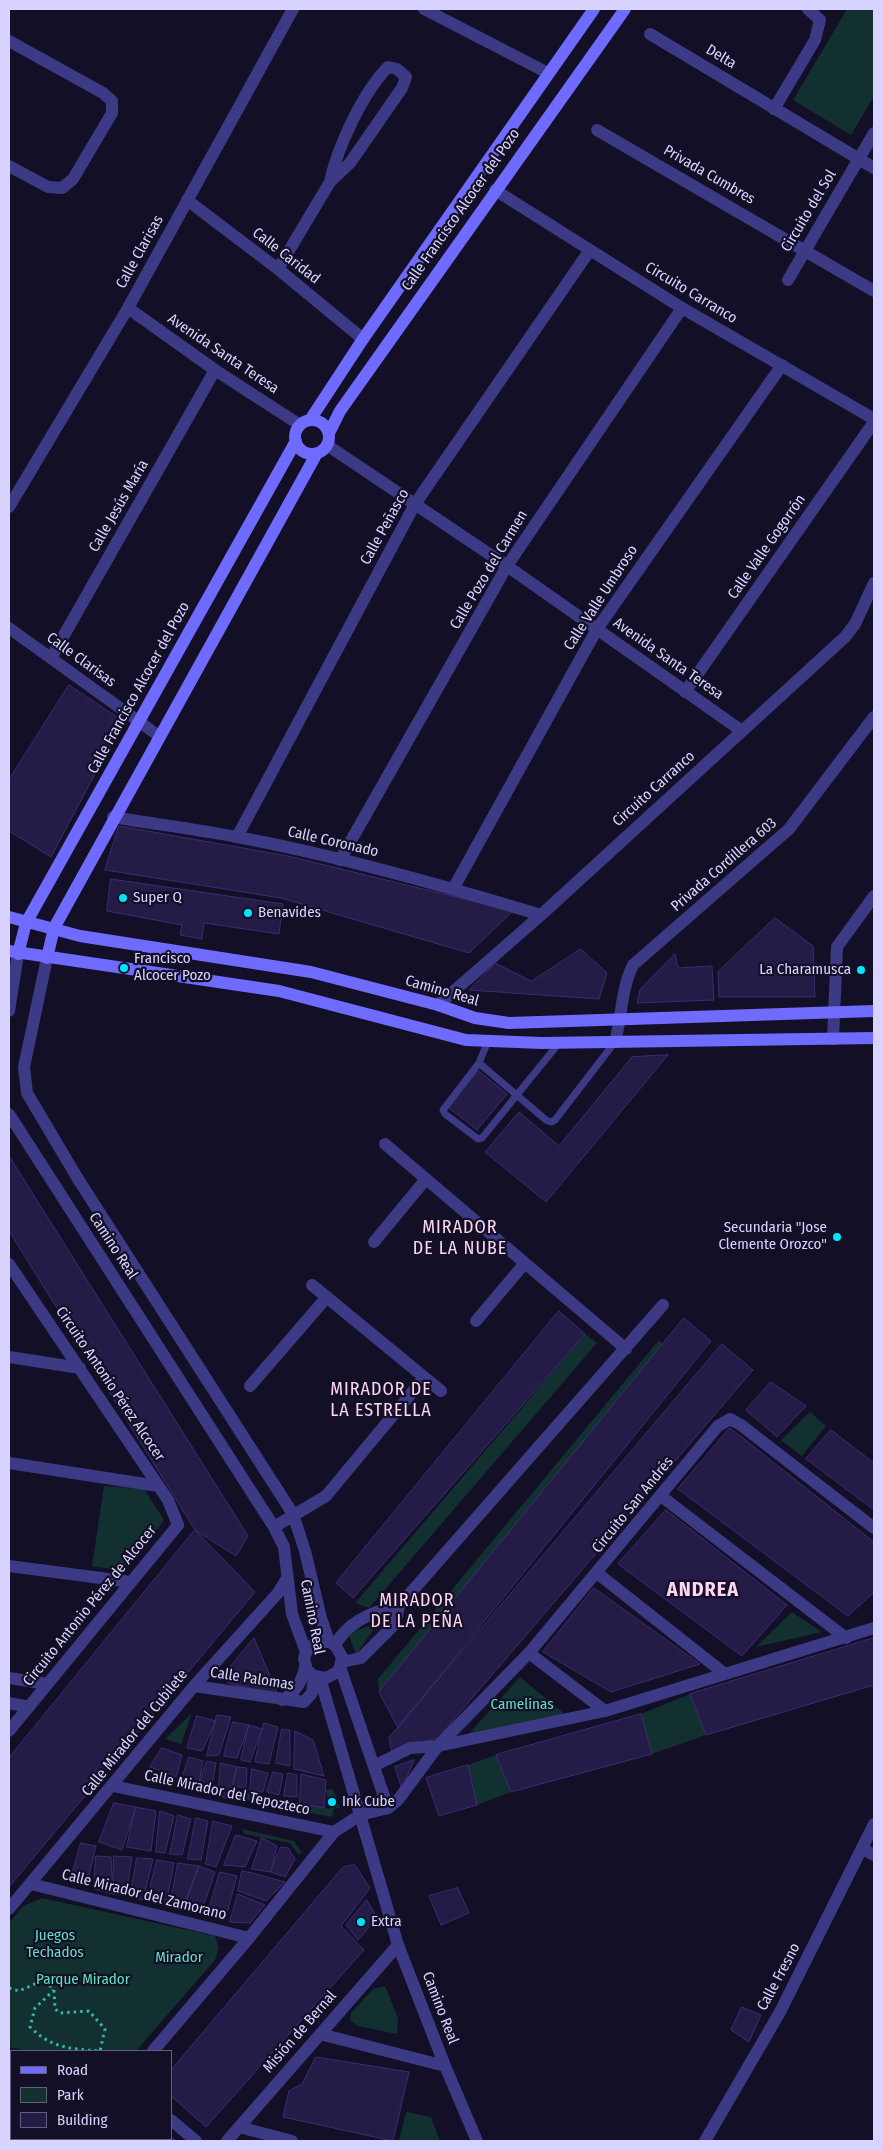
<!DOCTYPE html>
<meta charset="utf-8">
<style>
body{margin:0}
#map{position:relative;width:883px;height:2150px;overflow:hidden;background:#130f26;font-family:"Fira Sans Condensed",sans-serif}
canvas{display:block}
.frame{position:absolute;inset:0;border:10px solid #d9d4ff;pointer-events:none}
.legend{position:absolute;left:10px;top:2050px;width:162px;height:90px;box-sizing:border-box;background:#130f26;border:1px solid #625e7d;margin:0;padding:6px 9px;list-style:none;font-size:15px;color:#d9d4ff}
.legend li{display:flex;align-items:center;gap:10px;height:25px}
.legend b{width:25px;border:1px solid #625e7d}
</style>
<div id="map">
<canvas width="883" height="2150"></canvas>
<div class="frame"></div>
<ul class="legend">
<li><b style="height:6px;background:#6f6bff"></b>Road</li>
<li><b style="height:14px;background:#12302f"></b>Park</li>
<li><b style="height:14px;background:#241b47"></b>Building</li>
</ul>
</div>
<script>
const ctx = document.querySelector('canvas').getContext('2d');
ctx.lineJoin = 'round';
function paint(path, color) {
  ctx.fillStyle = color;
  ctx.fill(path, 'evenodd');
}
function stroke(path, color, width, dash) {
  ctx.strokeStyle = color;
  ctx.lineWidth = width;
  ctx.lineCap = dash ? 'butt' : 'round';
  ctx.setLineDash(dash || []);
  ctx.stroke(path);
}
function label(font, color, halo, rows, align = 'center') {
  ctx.font = font + ' "Fira Sans Condensed",sans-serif';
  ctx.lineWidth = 4.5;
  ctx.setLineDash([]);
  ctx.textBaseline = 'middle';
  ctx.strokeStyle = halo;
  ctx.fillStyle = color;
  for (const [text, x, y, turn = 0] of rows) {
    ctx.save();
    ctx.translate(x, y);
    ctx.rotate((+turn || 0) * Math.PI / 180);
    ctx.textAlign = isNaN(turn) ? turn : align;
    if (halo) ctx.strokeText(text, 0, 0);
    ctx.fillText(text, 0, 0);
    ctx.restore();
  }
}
paint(new Path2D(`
 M847,9H874V96L851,135L793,100Z
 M585,1334L597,1343L369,1608L355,1603Z
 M659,1340L668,1348L379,1692L378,1679Z
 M810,1412L826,1426L802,1456L781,1440Z
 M104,1486L144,1489L164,1520L147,1544L123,1571L92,1566Z
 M792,1612L822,1632L756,1647Z
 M378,1623L356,1655L348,1633Z
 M520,1677L567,1716L465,1738Z
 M690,1694L706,1735L652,1754L641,1714Z
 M192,1713L181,1744L165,1739Z
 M496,1755L511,1792L477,1805L468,1765Z
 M333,1789L340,1808L332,1809L334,1810L332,1817L235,1798V1790L330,1809L326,1790Z
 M242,1829L294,1841L302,1853L298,1854L290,1843L244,1834Z
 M42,1898L215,1936L219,1949L215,1960L136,2051H28L9,2047V1923L23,1906Z
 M385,1986L398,2018L397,2034L358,2026L350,2020L351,2013L373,1989Z
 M406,2112L431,2117L440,2141H399Z`), '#12302f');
const building = new Path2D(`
 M69,685L123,721L51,857L9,831V780Z
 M119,826L288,856L513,911L469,953L281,898L105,870Z
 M111,879L283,904L279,934L204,923L202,939L180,935L182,925L107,911Z
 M775,918L813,946L815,997H719L718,972Z
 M581,949L607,973L599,999L469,990L495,963L531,981Z
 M675,954L678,968L712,966L714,1000L637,1003L640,990Z
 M668,1055L546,1202L485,1152L519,1112L559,1146L632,1057Z
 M479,1071L507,1094L477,1130L448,1107Z
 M9,1156L248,1536L236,1556L195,1530L9,1231Z
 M559,1311L585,1334L353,1598L336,1583Z
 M684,1318L711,1341L398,1728L379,1692Z
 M722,1344L753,1370L438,1738L392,1752L389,1738Z
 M771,1382L806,1406L777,1437L746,1410Z
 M730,1428L874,1542V1592L848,1616L678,1489Z
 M831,1430L874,1463V1510L806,1459Z
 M666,1510L787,1605L742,1656L618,1564Z
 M195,1530L255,1592L9,1887V1758Z
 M594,1588L700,1664L611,1692L543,1652Z
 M254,1638L278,1695L228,1683L226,1672Z
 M874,1638V1685L706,1735L690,1694Z
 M641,1714L652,1754L511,1792L496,1755Z
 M217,1715L231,1717L219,1755L207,1756Z
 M197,1716L216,1721L202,1751L187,1748Z
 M233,1722L249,1725L237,1758L224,1756Z
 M264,1723L278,1727L269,1764L255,1762Z
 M249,1725L262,1729L250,1762L241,1760Z
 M282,1729L290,1730V1766L276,1763Z
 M295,1731L313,1740L324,1776L294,1769Z
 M162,1748L182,1755L176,1777L150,1767Z
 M189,1757L203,1761L198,1788L181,1782Z
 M414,1760L402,1789L395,1767Z
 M207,1761L216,1763L211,1790L198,1788Z
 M221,1763L237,1767L229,1799L218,1795Z
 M468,1765L477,1805L439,1816L426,1778Z
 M237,1767L247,1768L246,1788L233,1786Z
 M252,1769L268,1773L263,1792L250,1790Z
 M273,1772L283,1774L279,1795L267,1792Z
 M288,1773L297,1775V1797L284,1796Z
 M301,1774L326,1780L324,1808L300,1803Z
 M114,1803L136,1807L122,1850L99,1842Z
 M136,1807L156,1811L151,1851L127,1847Z
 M160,1811L174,1816L165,1853L156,1852Z
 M178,1815L191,1819L182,1855L170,1854Z
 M196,1818L208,1821L201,1860L188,1859Z
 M213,1821L232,1826L216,1867L206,1864Z
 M236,1835L257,1841L245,1867L224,1865Z
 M262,1838L277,1846L271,1872L252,1869Z
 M81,1843L96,1846L89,1875L73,1871Z
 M281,1847L288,1848L295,1859L285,1877L271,1872Z
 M96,1856L111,1857L113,1894L94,1889Z
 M114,1856L132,1857L126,1896L113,1894Z
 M137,1858L153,1859L143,1900L130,1897Z
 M157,1860L174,1863L166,1905L147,1901Z
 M178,1863L199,1866L184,1907L170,1906Z
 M355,1865L370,1888L341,1926L364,1950L206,2127L171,2096V2070L343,1867Z
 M199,1866L215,1872L201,1913L184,1907Z
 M242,1871L253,1873L285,1882L266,1901L238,1891Z
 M220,1872L237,1876L227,1913H208Z
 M458,1888L469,1913L441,1925L429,1896Z
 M238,1894L265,1905L250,1923L230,1922Z
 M367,1900L377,1918L358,1940L346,1925Z
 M742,2007L761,2015L749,2042L731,2030Z
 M316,2057L409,2072L393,2141L283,2117L289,2091L302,2084Z
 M9,2076H11V2139H60L58,2141H9Z
 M171,2137L177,2141H95L97,2139H171Z`);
paint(building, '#241b47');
stroke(building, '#3b2d73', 1);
stroke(new Path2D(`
 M9,1988L19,1991L44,1980L54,1990L55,2009L60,2013L89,2011L105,2029L100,2051C71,2049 51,2048 30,2027L35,2008L54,1990`), '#2fb8b0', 3, [2.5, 4]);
stroke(new Path2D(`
 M488,1041L479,1063L546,1120L551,1122L555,1120L615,1042
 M479,1063L443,1110L445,1114L478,1139L482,1138L559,1043`), '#3d3a85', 7);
stroke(new Path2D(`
 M424,9L548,73
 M650,34L874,168
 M9,41L103,93L112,101V113L73,179L62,188L48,187L9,166
 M774,109L815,40L820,20L808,9
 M597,130L874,291
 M495,190L682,308L874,419
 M187,200L278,269L363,339
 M278,269L330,182L350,163L402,88L406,77L397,69L388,67C363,92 337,148 330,182
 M788,280L874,133
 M128,308L215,370L300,425
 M327,445L507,566L742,731
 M9,507L128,308L293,9
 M9,628L159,736
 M51,658L215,370
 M685,692L874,422
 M113,817C154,824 196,829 237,837C339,856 441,885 541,915
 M237,837L415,504L590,250
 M340,860L507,566L682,308
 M453,889L597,629L782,365
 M47,958L24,1067L27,1093L78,1179L293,1514L305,1551L321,1618L329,1642L335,1645L342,1657L340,1667L388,1808
 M438,1005L541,915L845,637L855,624L874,583
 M9,1011L18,954
 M833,1039L837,947L874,896
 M615,1042C622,1016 621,989 633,965L789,829L874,717
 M9,1114L274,1527L284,1547L292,1614L306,1652L304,1659L307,1670L314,1676L326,1678L337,1672L340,1667
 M385,1144L626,1349
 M374,1242L426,1179
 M9,1264L168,1500L178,1525L9,1731
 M312,1285L441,1391
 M476,1321L525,1263
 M9,1357L80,1368
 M250,1386L327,1297
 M9,1463L158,1486
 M661,1496L846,1638
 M274,1527L326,1496L424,1378
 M9,1566L131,1582
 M597,1573L725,1674
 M335,1645C348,1621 373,1611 399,1606
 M306,1652L316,1642H329
 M529,1653L605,1711
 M342,1662L361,1658L395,1624L399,1606L663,1305
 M9,1678L47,1684
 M320,1678L398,1945L445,2066L477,2141
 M194,1686L304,1702L312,1693L314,1676
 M282,1700C296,1692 303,1681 305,1666
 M9,1703L29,1707
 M374,1766L410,1748L438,1746L605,1711L874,1628
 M113,1786L334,1832
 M863,1849L874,1855
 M31,1884L249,1938
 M9,1909L194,1686L278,1593L287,1578
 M320,2034L445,2066
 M153,2051L249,1938L334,1832L360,1815L388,1808L398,1800L438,1746L529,1653L718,1426L730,1419L741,1425L874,1528
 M9,2065H11
 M171,2120L196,2141
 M239,2127L292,2141
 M76,2141L78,2139
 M227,2141L398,1945
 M705,2141L780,2012L874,1824`), '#3d3a85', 12);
stroke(new Path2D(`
 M310,420L363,339L594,9
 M295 437a17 17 0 1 1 34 0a17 17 0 1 1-34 0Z
 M329,433L340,411L625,9
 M9,917L80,936L311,972L438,1005L475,1018L509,1023L874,1011
 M9,951L279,991L466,1040L542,1043L874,1038
 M18,954L26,923L296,441
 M47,958L54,928L317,453`), '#6f6bff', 12);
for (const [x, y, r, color] of [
 [123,898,5,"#00e5ff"],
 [248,913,5,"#00e5ff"],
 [124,968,5,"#00e5ff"],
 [861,970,5,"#00e5ff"],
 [837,1237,5,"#00e5ff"],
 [332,1802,5,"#00e5ff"],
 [361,1922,5,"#00e5ff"]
]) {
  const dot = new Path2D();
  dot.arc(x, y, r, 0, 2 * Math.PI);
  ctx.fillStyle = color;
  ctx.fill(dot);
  stroke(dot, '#130f26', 2);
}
label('15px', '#d9d4ff', '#130f26', [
 ["Delta",721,57,31],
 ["Privada Cumbres",709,175,30],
 ["Calle Francisco Alcocer del Pozo",461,210,-55],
 ["Circuito del Sol",809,211,-59],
 ["Calle Clarisas",140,252,-61],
 ["Calle Caridad",286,256,38],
 ["Circuito Carranco",691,293,31],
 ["Avenida Santa Teresa",223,354,34],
 ["Calle Jesús María",119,506,-60],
 ["Calle Peñasco",385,527,-61],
 ["Calle Valle Gogorrón",767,547,-55],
 ["Calle Pozo del Carmen",489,570,-59],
 ["Calle Valle Umbroso",601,598,-57],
 ["Avenida Santa Teresa",668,659,35],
 ["Calle Clarisas",81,660,36],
 ["Calle Francisco Alcocer del Pozo",139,688,-61],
 ["Circuito Carranco",654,789,-42],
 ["Calle Coronado",333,842,13],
 ["Privada Cordillera 603",724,865,-41],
 ["Camino Real",442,991,16],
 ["Camino Real",113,1246,57],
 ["Circuito Antonio Pérez Alcocer",110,1384,56],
 ["Circuito San Andrés",633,1505,-51],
 ["Circuito Antonio Pérez de Alcocer",90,1606,-51],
 ["Camino Real",312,1617,79],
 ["Calle Palomas",252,1679,9],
 ["Calle Mirador del Cubilete",135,1733,-51],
 ["Calle Mirador del Tepozteco",227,1793,12],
 ["Calle Mirador del Zamorano",144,1895,14],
 ["Calle Fresno",779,1977,-62],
 ["Camino Real",440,2008,69],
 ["Misión de Bernal",300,2032,-49]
]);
label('15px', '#d9d4ff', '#130f26', [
 ["Super Q",133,898],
 ["Benavides",258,913],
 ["Francisco",134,959],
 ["Alcocer Pozo",134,976],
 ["La Charamusca",851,970,"right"],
 ["Secundaria \"Jose",827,1228,"right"],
 ["Clemente Orozco\"",827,1245,"right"],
 ["Ink Cube",342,1802],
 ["Extra",371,1922]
], 'left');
label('15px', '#5fe0c0', '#130f26', [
 ["Camelinas",522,1705],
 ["Juegos",55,1936],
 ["Techados",55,1953],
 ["Mirador",179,1958],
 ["Parque Mirador",83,1980]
]);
ctx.letterSpacing = '1px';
label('18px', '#ffd6f0', '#130f26', [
 ["MIRADOR",460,1228],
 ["DE LA NUBE",460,1249],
 ["MIRADOR DE",381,1390],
 ["LA ESTRELLA",381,1411],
 ["MIRADOR",417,1601],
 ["DE LA PEÑA",417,1622]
]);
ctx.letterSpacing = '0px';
ctx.letterSpacing = '1px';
label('bold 20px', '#ffd6f0', '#130f26', [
 ["ANDREA",703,1590]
]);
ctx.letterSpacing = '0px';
</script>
